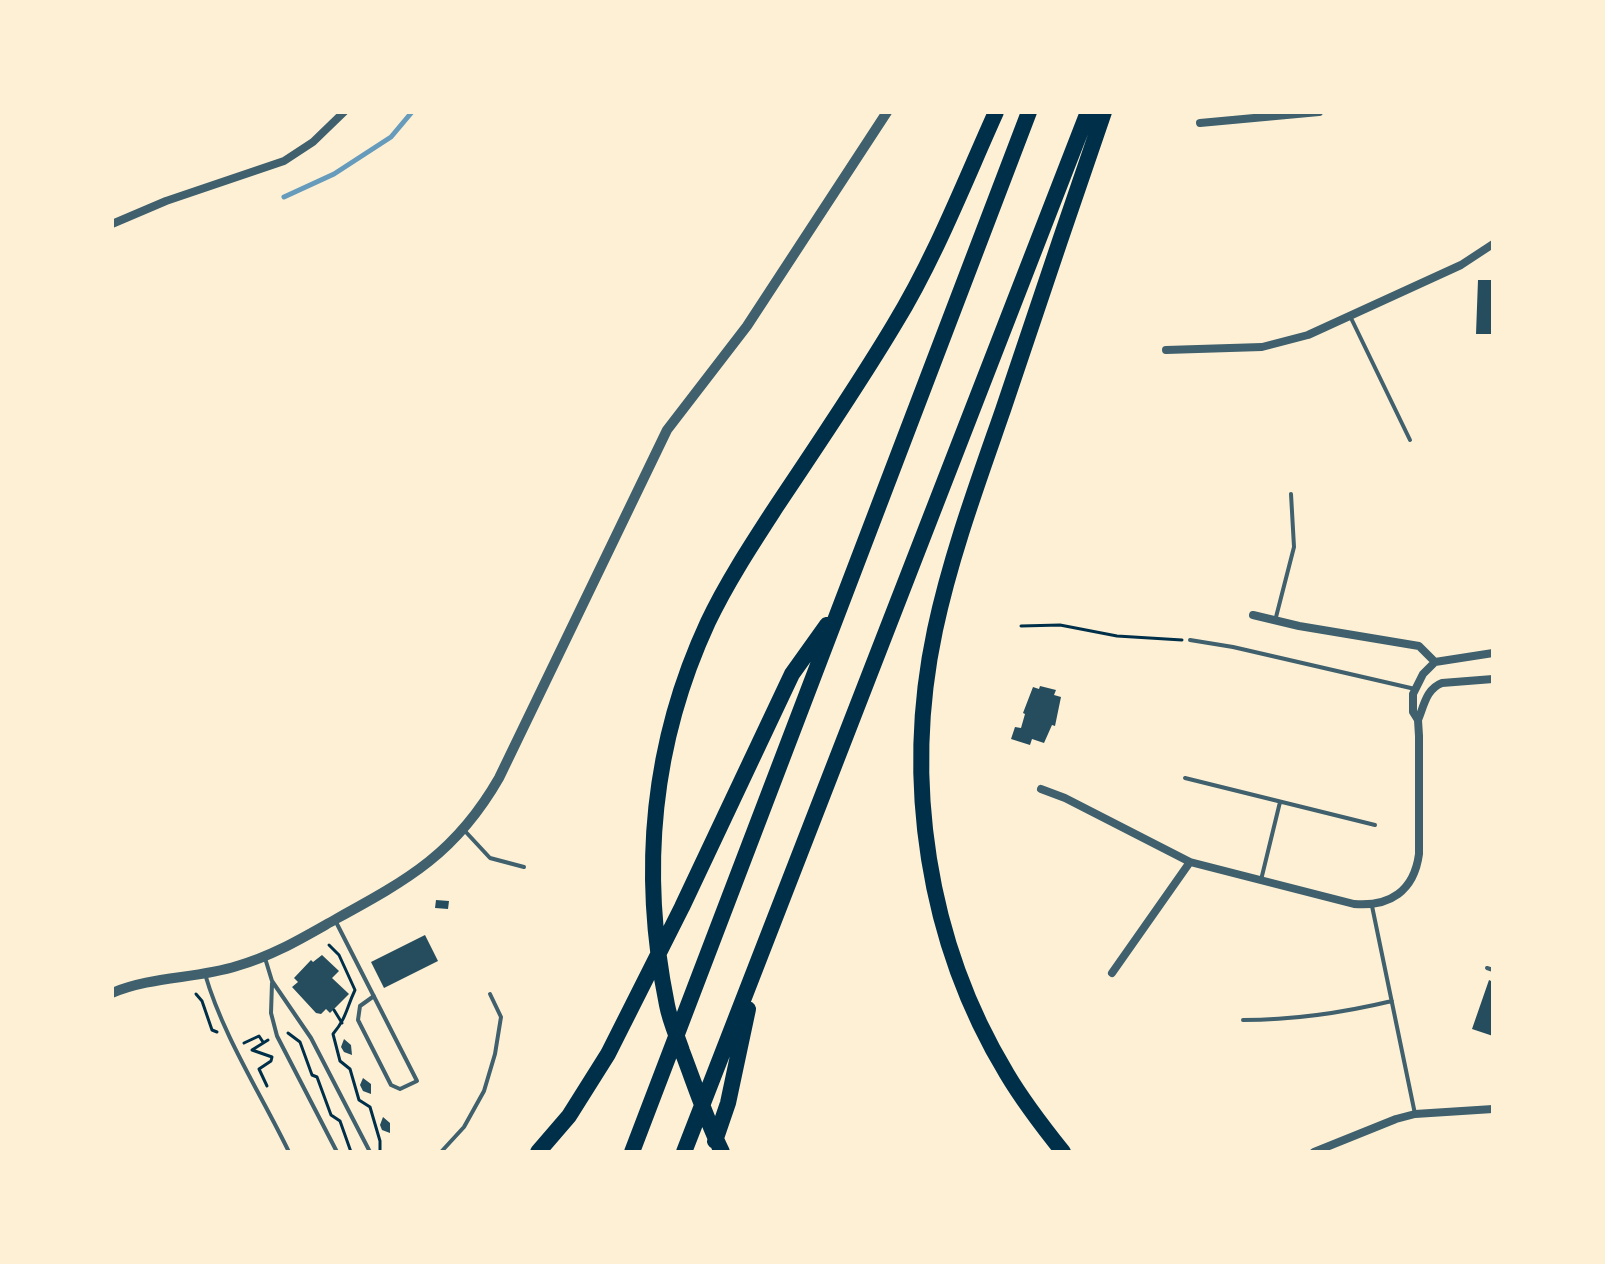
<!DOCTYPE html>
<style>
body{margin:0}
#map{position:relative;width:1605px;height:1264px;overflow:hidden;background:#fdf0d5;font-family:"Golos Text",sans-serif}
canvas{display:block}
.frame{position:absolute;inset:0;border:114px solid #fdf0d5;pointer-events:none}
</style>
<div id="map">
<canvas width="1605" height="1264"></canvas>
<div class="frame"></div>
</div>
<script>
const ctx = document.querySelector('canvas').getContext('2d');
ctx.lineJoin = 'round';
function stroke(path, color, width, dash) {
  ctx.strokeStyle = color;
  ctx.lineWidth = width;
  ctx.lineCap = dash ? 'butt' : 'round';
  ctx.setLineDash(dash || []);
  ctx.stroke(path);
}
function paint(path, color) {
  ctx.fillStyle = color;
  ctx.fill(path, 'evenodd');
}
stroke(new Path2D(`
 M284,197L334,174L391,137L412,112`), '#669bbc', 5);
paint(new Path2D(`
 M1478,280H1493V334H1476Z
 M1040,686L1056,690L1054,695L1061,697L1055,726L1052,725L1044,743L1032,739L1030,745L1011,739L1015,727L1021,728L1025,714L1023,713L1033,687L1039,689Z
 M436,900L449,901L448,909L435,908Z
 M425,935L438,961L384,988L371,962Z
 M322,955L339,971L332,978L349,994L330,1013L326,1009L321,1014L316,1013L292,987L298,982L294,978L311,960L313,962Z
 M1489,980L1493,982V1036L1472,1029Z
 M344,1039L351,1045L352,1055L344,1052L341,1047Z
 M363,1078L371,1084V1094L363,1091L360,1085Z
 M383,1117L390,1123V1133L382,1130L380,1125Z`), '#264d5e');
stroke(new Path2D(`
 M1021,626L1060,625L1117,636L1182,640
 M329,945L339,955L355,990C346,1009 347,1017 333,1034L340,1061L350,1069L359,1100L370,1107L380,1141V1151
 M196,994L202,1001L212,1030L217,1032
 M334,1010L342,1023
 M288,1033L300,1042L312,1075L317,1077L331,1115L340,1121L351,1152
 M244,1043L259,1036L263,1042
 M267,1086L259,1069L271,1061L272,1057L252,1050L268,1040`), '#003049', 3);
stroke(new Path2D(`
 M1350,316L1410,440
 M1275,621L1294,547L1291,494
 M1190,640L1233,647L1415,689
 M1185,778L1375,825
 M464,830L490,858L524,867
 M1261,880L1280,802
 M1372,906L1415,1114
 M336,922L417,1081L400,1089L391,1085L358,1020L360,1006L374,996
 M265,958L272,981L311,1038L370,1152
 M1487,968L1493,970
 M205,974C223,1036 261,1094 289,1152
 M272,983L271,1013L277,1036L337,1152
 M1243,1020C1295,1020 1342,1013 1392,1001
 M441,1152L464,1127L484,1091L495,1054L501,1017L490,994`), '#3f606c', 4);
stroke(new Path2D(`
 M1200,123L1319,112
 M112,224L166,201L284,161L313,142L344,112
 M1166,350L1262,347L1308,335L1461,265L1493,244
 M1253,615L1299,626L1419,646L1435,662
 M1418,720C1424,706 1426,689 1442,683L1493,679
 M1041,789L1065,798L1190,862L1354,904C1390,907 1414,891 1419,854V736L1418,720L1413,712V694L1423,674L1435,662L1493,653
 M1112,973L1190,862
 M1314,1152L1396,1119L1415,1114L1493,1109`), '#3f606c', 8);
stroke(new Path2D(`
 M112,993C152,976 196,979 237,966C273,956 304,937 336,919C409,879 456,853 499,778L667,430L747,326L887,112`), '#3f606c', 10);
stroke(new Path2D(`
 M715,1141L728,1103L748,1009
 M538,1152L569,1116L608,1054L682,907L792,674L827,625
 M632,1152L1029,112
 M684,1152L1088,112
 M722,1152C706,1119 695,1085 682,1051C677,1036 670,1021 667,1005C640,873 651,745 708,622C727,582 752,544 776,507C816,447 857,387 894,325C935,258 964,183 996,112
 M1063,1152C1043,1127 1023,1101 1007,1074C927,942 903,780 935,630C951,555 978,482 1003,410C1036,311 1070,211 1104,112`), '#003049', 16);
</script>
